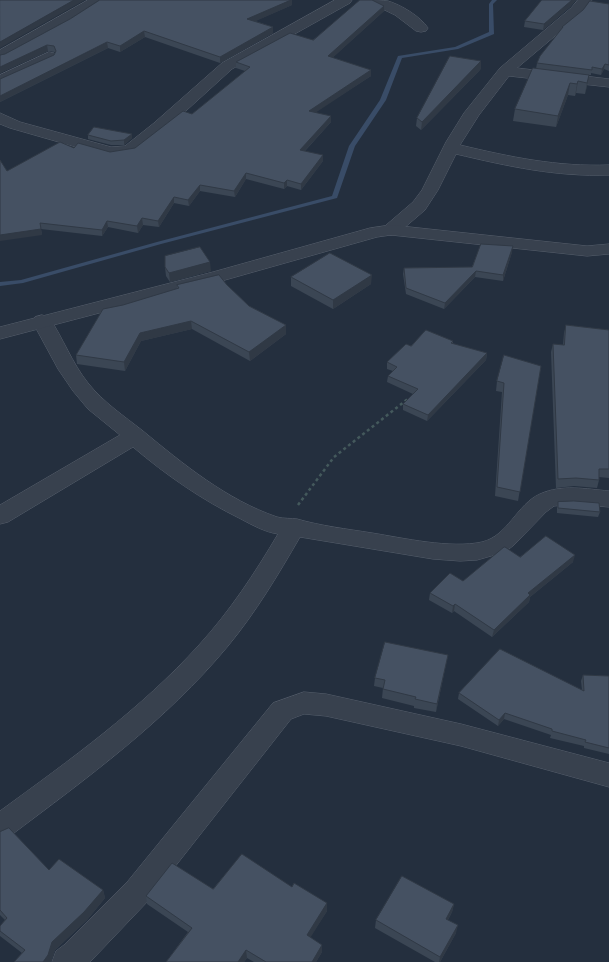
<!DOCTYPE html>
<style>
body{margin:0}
canvas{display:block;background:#242f3e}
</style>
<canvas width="609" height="962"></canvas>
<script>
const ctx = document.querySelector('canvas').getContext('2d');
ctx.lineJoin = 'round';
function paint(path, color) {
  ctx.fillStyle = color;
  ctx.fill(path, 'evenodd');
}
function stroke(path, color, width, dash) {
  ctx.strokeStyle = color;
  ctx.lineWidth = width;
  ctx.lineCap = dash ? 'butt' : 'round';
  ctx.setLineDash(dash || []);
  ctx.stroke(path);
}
paint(new Path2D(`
 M492,0H497L493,4L494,34L458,49L402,58L386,100L355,146L337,198L161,244L23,283L0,286V282L21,280L157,242L332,196L349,146L380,100L398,56L455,47L489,32V4Z`), '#394c67');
const minor = new Path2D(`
 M88,0H104L102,3L70,23L5,59L0,60V50Z
 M335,0H352L350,3L232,69L166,129L135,153L111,157L10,128L0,124V113L20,122L111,147L125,146L154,123L222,63Z
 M368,0C374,0 382,0 388,1C401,5 420,16 428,28L426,31L421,32L416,31L395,15L370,3Z
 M578,0H592L581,14L517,68L609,79V87L509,76L479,115L460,145C510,157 558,167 609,165V175C556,177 507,166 456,154L438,190L425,210L397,234L391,235L385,234L382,230L385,226L413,202L422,190L446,142L464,113L500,68L571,8Z
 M49,52L54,53L56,56L54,59L0,85V75Z
 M42,315L49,317C63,338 72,363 88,383C103,402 124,416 143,431C183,464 227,500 277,517C284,519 291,518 297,519C321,526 347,529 372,533C403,538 451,549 482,542C508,536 517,504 540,494C562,484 586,489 609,491V507L573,504L554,506L546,512L514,545L505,552L477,560L460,561L433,559L300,537C278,575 256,612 228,646C166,721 87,778 10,836L0,840V811C70,760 141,709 199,645C230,611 255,573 278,534C265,532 252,525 241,519C202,500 166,475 133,447L8,522L0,524V505L120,435L88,409L73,391L58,369L32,321L35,317Z
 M304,692L326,694L461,724L609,763V787L461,746L326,716L304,714L291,719L148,901L90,962H52L56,951L64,945L128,881L273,703Z`);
const tertiary = new Path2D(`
 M391,225L587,246L609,244V254L587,256L391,235L377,237L225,280L0,339V327L213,272L370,228Z`);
stroke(minor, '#565f6c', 1);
stroke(tertiary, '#565f6c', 1);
stroke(new Path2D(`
 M298,505L334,457L409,398`), '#44595c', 2.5, [3, 3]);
paint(minor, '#38414e');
paint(tertiary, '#38414e');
paint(new Path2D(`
 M542,0H576L570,7L543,30L524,27L525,21Z
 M609,4V71L604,69L601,75L591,73V75H589L587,86L585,94L576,93L575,96L568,95L556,127L513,121L515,109L536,69L537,63L562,29V27Z
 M292,5L255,21L273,27V33L220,63L145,37L120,52L108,48L0,102V79L54,55L55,52L48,51L0,73V55L5,54L70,19Z
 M384,6V11L332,58L371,70V76L315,112L331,122L305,151L323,161L301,190L287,186L284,189L246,179L235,197L200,191L189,206L174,203L159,227L143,225L138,233L108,227L102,236L41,229L42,235L7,171L74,148L110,152L135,148L192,114L245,71L236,68V62L313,40Z
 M481,69L421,130L416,126L417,118Z
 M132,134V138L124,145H111L88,139V135Z
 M512,252L503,281L475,277L444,309L406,294L403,274L404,268L472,267Z
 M165,267L211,271L170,282L166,276Z
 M291,277L371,284L333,309L291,286Z
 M177,285H227L249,306L286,325V334L250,361L192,329L141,341L125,371L77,364L76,355L123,305L177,289Z
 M566,325L609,330V478L599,477V480L597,488L574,486L556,488L551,352L553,344L563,345L564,333Z
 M453,341V344L487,353L486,360L427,421L403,410V404L413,394L387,382L388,376L393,371L387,369V362L411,346Z
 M541,366L518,501L495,496L502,392L496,391L497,381Z
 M558,502L600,512L598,517L557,513V507Z
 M520,557L573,562L530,597L529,602L492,637L454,611L452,613L429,600L430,593L463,581Z
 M448,655L446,664L436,712L414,708V706L382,698L383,688L374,686L375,678Z
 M583,675L609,676V754L584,748V746L550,738L551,735L504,719L498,726L458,699L459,693L582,690L581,681Z
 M0,832L49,870L103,890L105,898L87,920L55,950L51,962H14L22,953L0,936V926L5,920L0,915Z
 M213,889L327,911L310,937L322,952L316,962H254L247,958L244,962H166L188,932L147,904L146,896Z
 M454,904L452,912L448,920L456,933L440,962H435L375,928L376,920Z`), '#3b4654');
paint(new Path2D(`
 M74,0H85L0,48V42Z
 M291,0H292V5L247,25V19Z
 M572,0H576L570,7L543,30L544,24Z
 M384,6V11L328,62V56Z
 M273,27V33L220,63V57Z
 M144,31L145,37L120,52V46Z
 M107,42L108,48L0,102V96Z
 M47,45L48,51L0,73V67Z
 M481,61V69L421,130L422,122Z
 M605,64L604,69L601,75L602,69Z
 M371,70V76L309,117V111Z
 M589,75L587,86L585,94L587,83Z
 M578,81L576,93L575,96L577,84Z
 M570,83L568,95L556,127L558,116Z
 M331,116V122L300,156V150Z
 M132,134V138L124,145V140Z
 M323,155V161L301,190V184Z
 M246,173V179L235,197L234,191Z
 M287,180V186L284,189V183Z
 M200,185V191L189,206L188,200Z
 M174,197V203L159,227L158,221Z
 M142,218L143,225L138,233L137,226Z
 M107,221L108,227L102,236V230Z
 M41,229L42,235L0,241V235Z
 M513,246L512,252L503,281V275Z
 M210,262L211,271L170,282L169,273Z
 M476,271L475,277L444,309L445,303Z
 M372,275L371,284L333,309V300Z
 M191,321L192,329L141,341L125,371L124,362L140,333Z
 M286,325V334L250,361L249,352Z
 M487,353L486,360L427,421L428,415Z
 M575,555L573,562L530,597L529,602L492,637L494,630L528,593Z
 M455,604L454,611L452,613L453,606Z
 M448,655L446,664L436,712L437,704Z
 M505,713L504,719L498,726L499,720Z
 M103,890L105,898L87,920L55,950L51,962H43L52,942Z
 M327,903V911L307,943V935Z
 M454,904L452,912L444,927L446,919Z
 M458,925L456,933L440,962H439L440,957Z
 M322,945V952L316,962H312Z
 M246,950L247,958L244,962H238Z`), '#303945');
const building = new Path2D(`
 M0,0H74L0,42Z
 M100,0H291L247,19L273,27L220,57L144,31L120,46L107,42L0,96V79L54,55L56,51L54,46L47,45L0,67V55L5,54L70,19Z
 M360,0H372L384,6L328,56L371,70L309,111L331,116L300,150L323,155L301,184L287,180L284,183L246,173L234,191L200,185L188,200L174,197L158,221L142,218L137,226L107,221L102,230L40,223L41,229L0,235V160L7,171L60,142L74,148L78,143L110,152L135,148L183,111L192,114L250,67L236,62L290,33L313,40Z
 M542,0H572L544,24L525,21Z
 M590,1L609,4V65L605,64L602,69L592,67V70L537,63L540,56L563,27H562L583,10Z
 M450,56L481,61L422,122L417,118Z
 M533,68L589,75L587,83L578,81L577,84L570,83L558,116L515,109Z
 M94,127L132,134L124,140L111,141L88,135Z
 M481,244L513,246L503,275L476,271L445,303L406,288L404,268L472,267Z
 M200,247L210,262L169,273L165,267V256Z
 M330,253L372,275L333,300L291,277Z
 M219,275L227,285L249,306L286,325L249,352L191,321L140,333L124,362L76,355L103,309L123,305L179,288L177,285Z
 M566,325L609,330V469H599V480L576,478L558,479L553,344L564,345Z
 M426,330L453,341L451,343L487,353L428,415L403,404L418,389L388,376L397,367L387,362L406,344L411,346Z
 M504,355L541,366L520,492L497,487L504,383L497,381Z
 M574,501L599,503L600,512L558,508V502Z
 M546,536L575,555L528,593L530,595L494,630L455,604L453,606L430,593L450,573L463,581L504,547H505L520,557Z
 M385,642L448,655L437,704L415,699L416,697L383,689L385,680L375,678Z
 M500,649L584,691L583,675L609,676V748L585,742L586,740L552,731V729L505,713L499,720L459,693Z
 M9,828L49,870L59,859L103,890L84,912L52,942L48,955L43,962H14L25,950L0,931V926L7,918L0,910V832Z
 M242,854L292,887L294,883L327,903L307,935L322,945L312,962H266L246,950L238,962H166L192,928L146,896L172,863L213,889Z
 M402,876L454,904L446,919L458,925L440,957L376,920Z`);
paint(building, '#455162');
stroke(building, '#303945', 1);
</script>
